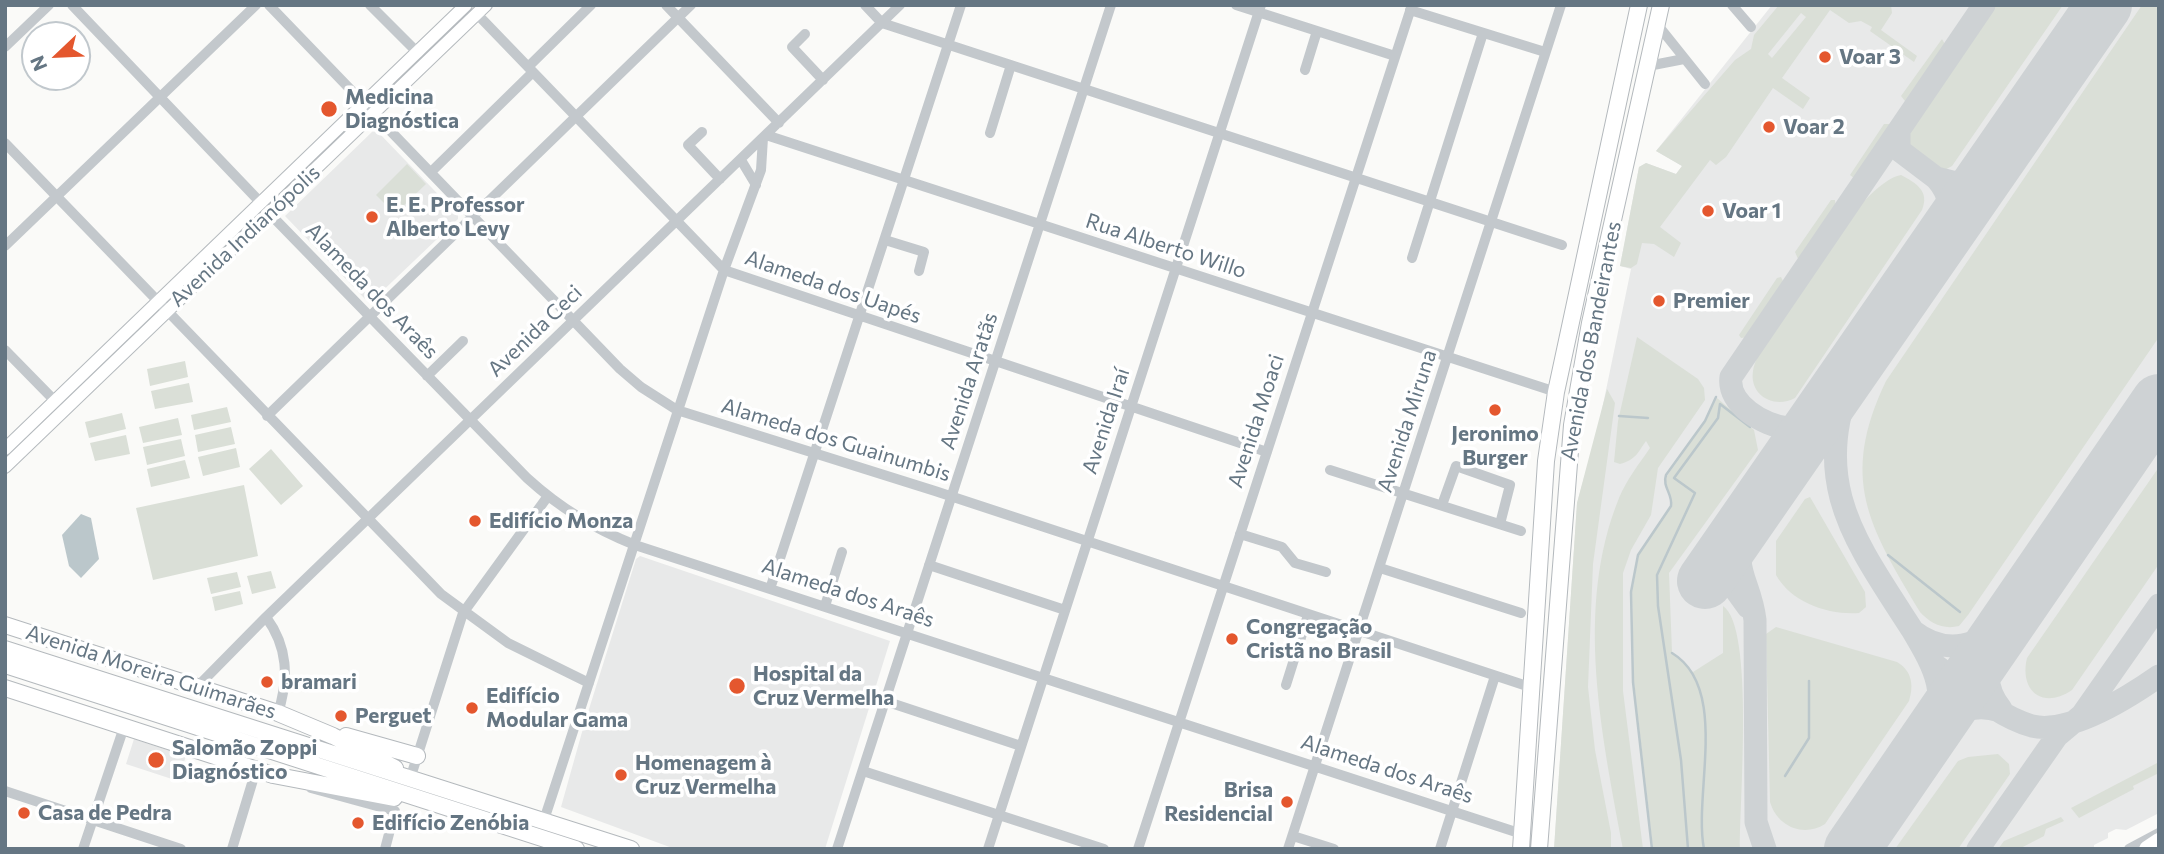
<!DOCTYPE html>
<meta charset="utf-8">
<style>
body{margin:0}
#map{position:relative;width:2164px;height:854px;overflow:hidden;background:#fafaf8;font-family:Commissioner,sans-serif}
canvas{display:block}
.frame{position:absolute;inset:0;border:7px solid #657683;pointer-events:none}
.north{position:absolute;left:21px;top:21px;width:70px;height:70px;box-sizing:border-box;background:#fff;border:2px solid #c1c8cd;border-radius:50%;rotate:247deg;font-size:19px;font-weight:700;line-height:28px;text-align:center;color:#657683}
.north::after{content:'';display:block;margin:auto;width:24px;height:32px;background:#e4572e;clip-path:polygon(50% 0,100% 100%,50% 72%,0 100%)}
</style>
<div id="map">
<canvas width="2164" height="854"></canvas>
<div class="frame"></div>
<div class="north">N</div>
</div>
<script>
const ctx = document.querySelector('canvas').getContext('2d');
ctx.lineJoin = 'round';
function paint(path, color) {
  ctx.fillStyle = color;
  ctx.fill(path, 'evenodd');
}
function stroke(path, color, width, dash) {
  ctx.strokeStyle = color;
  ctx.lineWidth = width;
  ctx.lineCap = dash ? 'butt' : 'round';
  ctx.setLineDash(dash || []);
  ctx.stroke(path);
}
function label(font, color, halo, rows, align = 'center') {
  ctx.font = font + ' Commissioner,sans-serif';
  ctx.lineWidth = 7;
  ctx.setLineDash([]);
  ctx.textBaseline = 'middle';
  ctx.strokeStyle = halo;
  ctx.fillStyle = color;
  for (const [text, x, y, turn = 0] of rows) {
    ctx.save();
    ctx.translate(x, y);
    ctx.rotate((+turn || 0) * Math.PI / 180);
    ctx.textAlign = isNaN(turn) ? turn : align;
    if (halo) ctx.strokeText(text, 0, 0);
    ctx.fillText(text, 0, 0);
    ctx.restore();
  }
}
paint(new Path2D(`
 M1772,5H2159V813L2126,830L2116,829L2108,833V838L2094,845V849H1554L1577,503L1599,424L1631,269L1620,266L1639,167L1646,163L1676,174L1682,166L1656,151Z
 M373,131L378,132L458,215V219L372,301L365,299L285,216Z
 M640,556L890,641L825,849H675L561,807L584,725L636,559Z
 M134,739L186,756L178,781L126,764Z`), '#e8e9e9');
paint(new Path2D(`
 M1779,5H1891L1892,13L1881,30L1917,56L1914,62L1870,31L1872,27L1861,21L1849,23L1830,10L1782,78L1810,98L1803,109L1773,88L1726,157L1716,165L1710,160L1660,227L1681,243L1674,257L1654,244L1642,243L1637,264L1631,268L1620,266L1639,167L1646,163L1676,174L1682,166L1656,151L1735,60L1751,49L1754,35ZM1801,13L1806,17L1772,58L1768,54Z
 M1990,5H2063L1952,166L1941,172L1906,149L1904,133Z
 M2142,5H2159V337L1968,615L1959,626C1943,630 1930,623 1920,612C1869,526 1839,479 1886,381Z
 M1942,39L1947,48L1944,55L1913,99L1905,101L1901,96Z
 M1884,124H1889L1891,129L1889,135L1860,177L1855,179L1850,175Z
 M407,164L426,184L395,214L376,195Z
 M1901,175C1916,183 1930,191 1922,210L1795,398C1775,409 1749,396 1753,371C1760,332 1863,180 1901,175Z
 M1831,200H1835L1836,210L1803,258L1798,259L1795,252Z
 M1781,277L1785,285L1750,337L1741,338L1739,335L1777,278Z
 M1637,337L1698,379L1704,388L1705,400L1658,468L1651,515L1631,550L1623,573V691L1643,849H1623C1602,735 1574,609 1619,498C1627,479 1639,464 1650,448L1646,441C1638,452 1636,460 1620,464L1614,462L1618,421Z
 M185,361L188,377L150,386L147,369Z
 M189,383L193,402L155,409L151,391Z
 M1607,389L1615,403L1593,564L1588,687L1595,750L1611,833V849H1554L1577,503Z
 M1717,398L1754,430L1758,450L1669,573L1672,652L1693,672L1723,653V606C1755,627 1739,807 1740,849H1653L1634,682L1632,592L1639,555L1671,506C1673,495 1663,487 1667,476L1705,422Z
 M227,407L231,422L194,430L191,415Z
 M122,413L126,429L89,438L85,422Z
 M178,418L182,435L143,443L139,427Z
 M231,427L235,444L198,452L195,435Z
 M126,435L130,454L95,461L90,443Z
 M181,439L185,456L147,465L143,447Z
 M236,448L240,467L203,476L198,457Z
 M271,449L303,486L281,505L249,469Z
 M185,460L190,478L151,487L147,469Z
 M2159,467V564L2072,690C2043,710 2019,691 2027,658Z
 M244,485L258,556L153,580L136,508Z
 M1810,497L1865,592L1866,607L1859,613C1828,615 1792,603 1776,575V541L1805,499Z
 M271,571L276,588L252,594L247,576Z
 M237,572L241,587L211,594L207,578Z
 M240,591L243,604L215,611L212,597Z
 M1776,627L1897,662C1912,671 1914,685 1909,701L1825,824C1803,838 1777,826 1770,802L1766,634Z
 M1998,754L2009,764L2010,774L1958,849H1895L1958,761L1968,757Z
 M2159,762V773L2133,786L2134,789L2079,818L2071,808Z
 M2061,817L2064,821L2046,829L2044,836L2019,849H1998L2004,841Z`), '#dadfd7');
paint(new Path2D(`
 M81,514L91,518L99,559L81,578L69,566L62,535Z`), '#bbc7cb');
stroke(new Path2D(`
 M1619,416L1648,418
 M1888,555L1960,612
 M1672,653C1730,688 1693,794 1704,849
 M1785,776L1809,738V681
 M1652,849L1633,682L1631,592L1638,555L1671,506C1673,494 1662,487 1666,475L1705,421L1716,397
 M1688,849L1681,760L1658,606L1657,575L1695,493L1674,478L1718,418L1720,404L1750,427`), '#bbc7cb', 2.5);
stroke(new Path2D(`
 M1899,131V150L1936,178
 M1947,234C1953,212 1951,195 1936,178L1960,184L1988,174
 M1856,366C1808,481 1851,535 1913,631
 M1824,413C1815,421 1801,429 1788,428C1764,426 1727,404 1731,377L1984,5
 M1746,527C1730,571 1750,579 1755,620L1756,822L1765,849
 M1712,572L1735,589L1748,607
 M1995,640C1986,665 1983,687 2001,709
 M1932,663C1962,684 1996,716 2032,726C2069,735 2129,697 2159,676
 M1935,727C1955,712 1975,702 2000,711
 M1928,737C1951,697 1935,668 1913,631C1944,655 1971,647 2002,629
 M1843,849L1866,828
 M1978,849L2057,736L2082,715L2159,605`), '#ced2d4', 23);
stroke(new Path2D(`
 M1705,581L2104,5
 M1852,849L2159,402`), '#ced2d4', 56);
const major = new Path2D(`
 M5,449L466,5
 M5,467L486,5`);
const highway = new Path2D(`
 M5,625L278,713L333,736L395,768
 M5,649L631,849
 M5,665L576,849
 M5,688L273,775L394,798
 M346,736L417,756
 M1521,849L1546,461L1556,392L1639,5
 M1539,849L1572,425L1590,323L1661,5
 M2147,849L2159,841`);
stroke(major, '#b5babe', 14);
stroke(highway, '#b4b9bd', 18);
stroke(new Path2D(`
 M72,5L261,203
 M269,5L620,369L641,387L677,410L935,491L1530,687
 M370,5L418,53
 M666,5L779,123
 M865,5L882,23L1562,245
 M1236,5L1395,56
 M1732,5L1751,27
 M1410,10L1545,52
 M477,14L724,270L1267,452
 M1657,24L1705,84
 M805,34L792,47L823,80
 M5,47L49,5
 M1648,66L1684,59
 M528,67L591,5
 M1305,70L1317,31
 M702,132L688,145L720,179
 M990,133L1011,65
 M766,135L1556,392
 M5,143L441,594L508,643L589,683
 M741,160L756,185
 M431,172L533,72
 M269,213L527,478C560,508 593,528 635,545L1522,834
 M885,240L924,252L919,271
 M5,246L256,5
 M1412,258L1483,33
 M5,350L55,401
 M427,376L463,341
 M267,416L691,5
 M1330,470L1521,531
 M1442,505L1456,466L1510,485L1500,524
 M1240,534L1282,547L1295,563L1326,572
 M929,565L1065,610
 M1380,568L1521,613
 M770,589L961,5
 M825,606L842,552
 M266,617C288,647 289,678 278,713
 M199,685L266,617L900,5
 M1286,685L1308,615
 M885,701L1021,746
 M863,771L1104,849
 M410,779L463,613L548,496
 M311,788L395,811L385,849
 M5,791L181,849
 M544,820L724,270L761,170L763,138
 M1293,836L1334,849
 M83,849L124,727
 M232,849L256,770
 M837,849L1111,5
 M988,849L1261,5
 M1138,849L1412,5
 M1288,849L1561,5
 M1440,849L1495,676
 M2129,849L2159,833`), '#c3c8cc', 10);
stroke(major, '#fff', 12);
stroke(highway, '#fff', 16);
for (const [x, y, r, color] of [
 [1825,57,7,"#e4572e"],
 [329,109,9,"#e4572e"],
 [1769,127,7,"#e4572e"],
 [1708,211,7,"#e4572e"],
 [372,217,7,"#e4572e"],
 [1659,301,7,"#e4572e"],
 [1495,410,7,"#e4572e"],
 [475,521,7,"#e4572e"],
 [1232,639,7,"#e4572e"],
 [267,682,7,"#e4572e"],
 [737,686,9,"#e4572e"],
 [472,708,7,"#e4572e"],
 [341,716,7,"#e4572e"],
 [156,760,9,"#e4572e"],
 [621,775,7,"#e4572e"],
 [1287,802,7,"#e4572e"],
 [24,813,7,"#e4572e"],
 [358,823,7,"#e4572e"]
]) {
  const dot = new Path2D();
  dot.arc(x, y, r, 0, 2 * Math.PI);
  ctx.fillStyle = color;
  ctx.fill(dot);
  stroke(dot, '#fff', 2.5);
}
label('bold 21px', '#657683', '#fff', [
 ["Voar 3",1839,57],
 ["Medicina",345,97],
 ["Diagnóstica",345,121],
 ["Voar 2",1783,127],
 ["E. E. Professor",386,205],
 ["Alberto Levy",386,229],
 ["Voar 1",1722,211],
 ["Premier",1673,301],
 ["Jeronimo",1495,434,"center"],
 ["Burger",1495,458,"center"],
 ["Edifício Monza",489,521],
 ["Congregação",1246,627],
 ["Cristã no Brasil",1246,651],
 ["Hospital da",753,674],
 ["Cruz Vermelha",753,698],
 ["bramari",281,682],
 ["Edifício",486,696],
 ["Modular Gama",486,720],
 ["Perguet",355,716],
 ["Salomão Zoppi",172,748],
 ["Diagnóstico",172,772],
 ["Homenagem à",635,763],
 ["Cruz Vermelha",635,787],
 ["Brisa",1273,790,"right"],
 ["Residencial",1273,814,"right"],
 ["Casa de Pedra",38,813],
 ["Edifício Zenóbia",372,823]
], 'left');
label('21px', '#657683', '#fff', [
 ["Avenida Indianópolis",245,236,-43],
 ["Rua Alberto Willo",1166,246,18],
 ["Alameda dos Uapés",833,287,19],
 ["Alameda dos Araês",372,291,46],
 ["Avenida Ceci",535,331,-44],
 ["Avenida dos Bandeirantes",1591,341,-79],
 ["Avenida Aratãs",969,381,-72],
 ["Avenida Iraí",1106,421,-72],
 ["Avenida Moaci",1256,421,-72],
 ["Avenida Miruna",1407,421,-72],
 ["Alameda dos Guainumbis",836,440,17],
 ["Alameda dos Araês",848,593,18],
 ["Avenida Moreira Guimarães",151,672,18],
 ["Alameda dos Araês",1387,769,18]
]);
</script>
